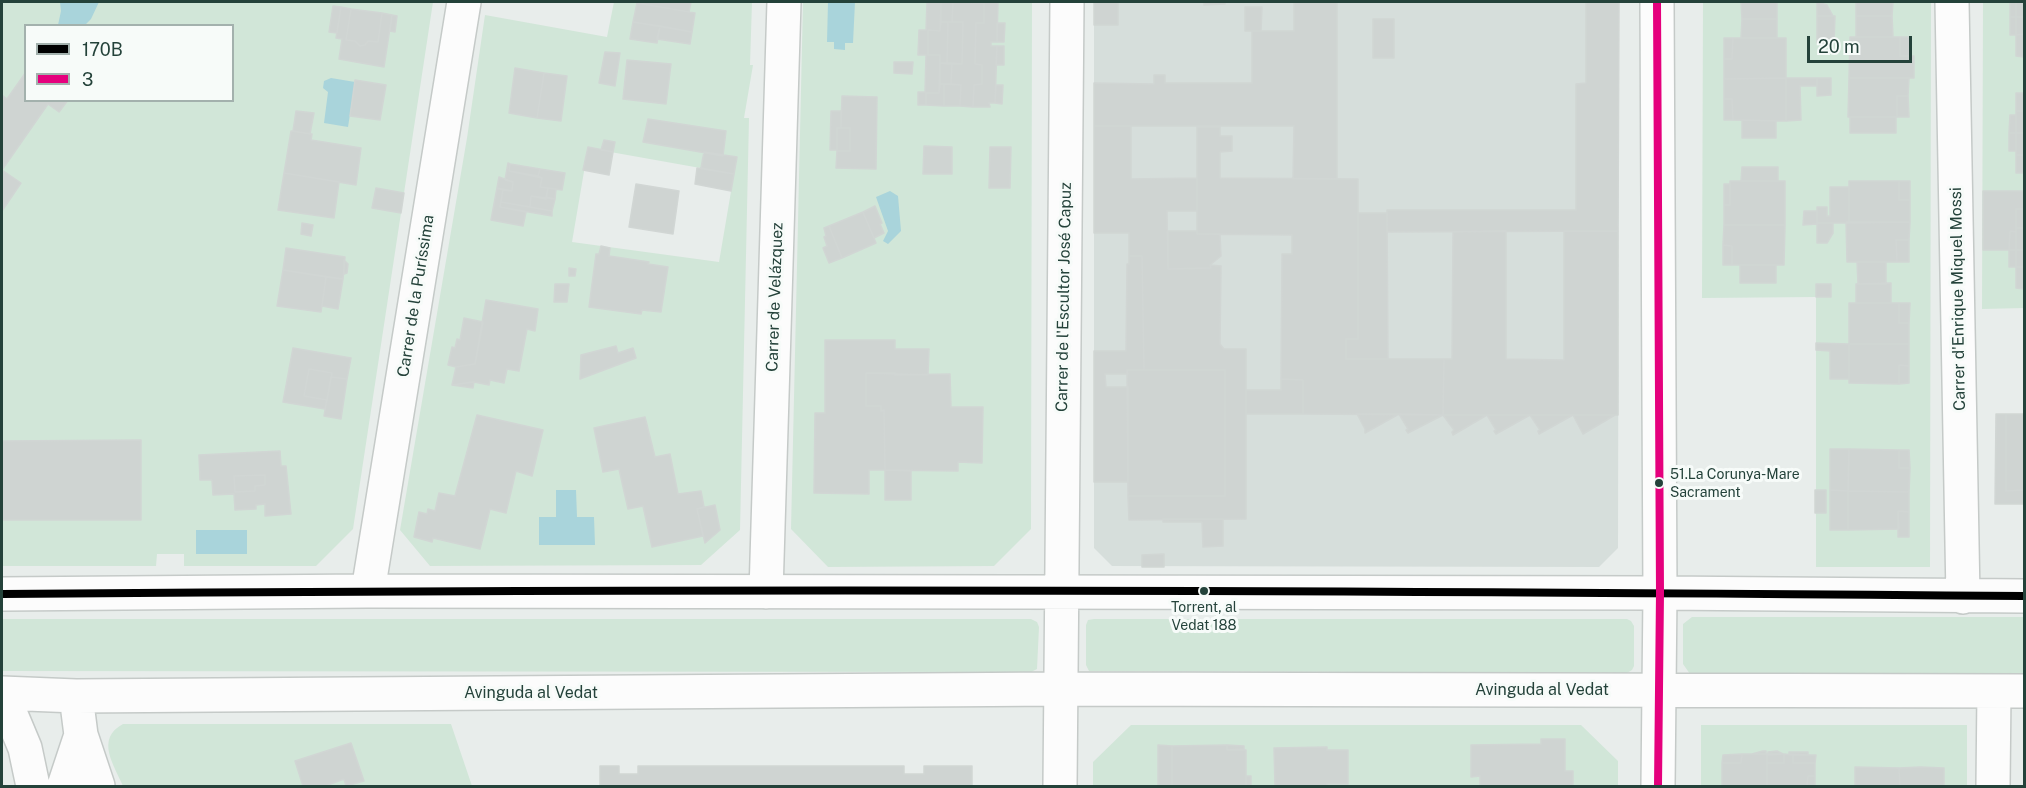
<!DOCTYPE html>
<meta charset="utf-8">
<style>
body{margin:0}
#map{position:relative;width:2026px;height:788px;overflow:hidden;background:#e8edeb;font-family:"Public Sans",sans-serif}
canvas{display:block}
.frame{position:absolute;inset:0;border:3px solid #24423a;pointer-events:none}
.legend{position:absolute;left:24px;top:24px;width:210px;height:78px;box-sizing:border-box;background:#f7fbf9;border:2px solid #a3b1ad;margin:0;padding:8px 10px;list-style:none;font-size:18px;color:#24423a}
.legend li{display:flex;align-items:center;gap:12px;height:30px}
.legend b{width:30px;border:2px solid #a3b1ad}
.scale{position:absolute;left:1807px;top:36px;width:105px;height:27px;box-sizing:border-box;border:3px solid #24423a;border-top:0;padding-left:8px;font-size:18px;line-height:21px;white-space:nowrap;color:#24423a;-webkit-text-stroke:4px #f7fbf9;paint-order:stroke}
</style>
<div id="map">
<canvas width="2026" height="788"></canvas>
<div class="frame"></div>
<ul class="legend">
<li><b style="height:8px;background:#000"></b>170B</li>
<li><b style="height:8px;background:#e5007d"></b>3</li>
</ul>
<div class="scale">20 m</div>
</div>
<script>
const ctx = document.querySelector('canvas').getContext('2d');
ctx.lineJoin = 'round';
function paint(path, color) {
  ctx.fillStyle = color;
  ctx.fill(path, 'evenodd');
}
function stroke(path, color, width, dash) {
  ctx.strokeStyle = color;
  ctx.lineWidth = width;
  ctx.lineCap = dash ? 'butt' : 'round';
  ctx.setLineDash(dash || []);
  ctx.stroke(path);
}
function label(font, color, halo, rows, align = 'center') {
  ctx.font = font + ' "Public Sans",sans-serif';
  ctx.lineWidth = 6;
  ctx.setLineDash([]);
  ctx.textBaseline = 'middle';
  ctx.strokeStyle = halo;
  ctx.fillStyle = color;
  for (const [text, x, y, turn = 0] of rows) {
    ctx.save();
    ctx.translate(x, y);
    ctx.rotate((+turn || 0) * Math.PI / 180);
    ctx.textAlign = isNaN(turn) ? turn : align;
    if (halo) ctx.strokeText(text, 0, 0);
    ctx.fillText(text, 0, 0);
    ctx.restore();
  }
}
paint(new Path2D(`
 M1118,2H1619L1618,548L1599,567L1112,566L1094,548V25H1118Z`), '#d6dedb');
paint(new Path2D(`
 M2,2H433L353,529L316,566H184V554H157L156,566H2ZM26,26H232V100H26Z
 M614,2H752L750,65H753L744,118H749L740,530L701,565L430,566L400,530L467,138L485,15L607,37ZM588,148L734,174L719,262L572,242Z
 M803,2H1032L1031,529L994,566L828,567L791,529Z
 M1703,2H1931L1930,567H1816V297L1702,298Z
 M1983,2H2024V308L1982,309Z
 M1692,617H2024V674H1690L1683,664V624Z
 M2,619H1031L1037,622L1039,627L1037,669L1031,672L2,671Z
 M1094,619H1627L1631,621L1634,626V666L1632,670L1627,673L1089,671L1086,665V625L1088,620Z
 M123,724H451L472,786H123C114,765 95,739 123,724Z
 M1131,725H1581L1618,761V786H1093V762Z
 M1701,725H1967V786H1701Z`), '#d1e6d8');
paint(new Path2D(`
 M60,2H99L91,19L85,25H58L61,11Z
 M828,2H855L853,43H845V50L834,49V42H827Z
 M331,78L355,82L348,127L324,123L328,92L323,88L324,81Z
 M890,191L898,196L901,231L888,244L883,241L888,231L876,197Z
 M556,490H576L577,517H594L595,545H539V517H556Z
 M196,530H247V554H196Z`), '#a9d4db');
const building = new Path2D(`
 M644,2H691L689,12L643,4Z
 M927,2H941L940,31L928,30V55H940L939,93H926V105H918V92H925L926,55H918L919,30H926Z
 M941,2H953L952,22H941Z
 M953,2L984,3V23H976L975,64L982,65V84L974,85L973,107L960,106L961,85L951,84L952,63L962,64L963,22H952Z
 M977,2H998L997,42H991V46H997L995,103H989L990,107H973L974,85L982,84V65L975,64L976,23H984V3Z
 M1094,2H1118V25H1094Z
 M1204,2H1225V4L1204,5Z
 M1294,2H1337V179H1293L1294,126H1094V83L1154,84V75H1165V83H1252V31H1294Z
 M1586,2H1619L1618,231L1387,232V210H1576V84L1586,83Z
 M1741,2H1777V19H1742Z
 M1817,2L1827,5L1833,16H1817Z
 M1856,2H1893L1892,16H1856Z
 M2010,2H2016V17H2010Z
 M2016,2H2024V17H2016Z
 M637,3L695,13L692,32L633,22Z
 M333,6L341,7L337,33L329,32Z
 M341,7L351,9L346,40L355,41L360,46L365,45L368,41L378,42L382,13L392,15L384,67L339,59L342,39L336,38Z
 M1245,7H1262L1261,31H1245Z
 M351,9L382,13L378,42L368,41L365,45L360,46L355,41L346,40Z
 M392,15L397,16L395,32L390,31Z
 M1817,16H1835L1834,43H1817Z
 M1856,16H1892L1893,37H1856Z
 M2010,17H2016V35H2010Z
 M2016,17H2024V34L2016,35Z
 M1373,19H1394V58H1373Z
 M1742,19H1777V38H1741Z
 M633,22L660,26L657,43L630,39Z
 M941,22H948L947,64L940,63V55H928V30L940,31Z
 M948,22H963L962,64H947Z
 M997,23H1005L1004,42H997Z
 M660,26L692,32L690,44L657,39Z
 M2024,34V57L2016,56V35Z
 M1850,37H1900V56H1914V78H1849Z
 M1900,37H1910V56H1900Z
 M1724,38H1733L1732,59H1724Z
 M1733,38H1786V78L1724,79V59H1732Z
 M997,46H1004V65H996Z
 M605,52L620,53L615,86L599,83Z
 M627,60L671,64L666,104L623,99Z
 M894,62H913L912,74L894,73Z
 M940,63H952L951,84H940Z
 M515,68L544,73L537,118L509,113Z
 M26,72V100H68L59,112L48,104L2,170L21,183L2,211V95L7,99Z
 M544,73L567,76L561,121L537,118Z
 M1786,78H1817V86H1800L1801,120L1786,121Z
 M1786,78V121L1733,120L1732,99H1724V79Z
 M1817,78H1831V95L1817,96Z
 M1849,78H1909L1908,96H1897V117H1848Z
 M355,80L386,85L380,120L350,116Z
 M940,84H944V106L926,105V93H939Z
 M944,84L961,85L960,106H944Z
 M996,85H1003L1002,104L995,103Z
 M2016,93H2024V111H2016Z
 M842,96L877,97L876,169L836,168L837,151H850V128H841Z
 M1897,96H1908L1909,117H1897Z
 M1724,99H1732L1733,120H1724Z
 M296,111L314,113L310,134L293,131Z
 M831,111H841V128H837V150H830Z
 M2016,111H2024V133H2016Z
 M2010,115H2016V133H2009Z
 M1850,117H1896V133H1850Z
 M648,119L726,131L723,156L643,142Z
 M1742,120L1776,121V138H1742Z
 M1094,126H1131V179L1197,178V211H1167L1168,269L1211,268L1210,265L1221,266L1220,344L1224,349H1246V519L1129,520L1128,496H1225V370H1144L1142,256H1129V233H1094Z
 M1197,127H1220V136H1232V151L1220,152V178L1358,179V339H1346V359H1444L1443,415L1303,414V380L1281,379L1282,254H1292V235L1197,234Z
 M837,128H850V151H837Z
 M291,131L312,134L311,140L361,148L356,185L284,173Z
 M2009,133H2016V151H2009Z
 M2016,133H2024V155H2016Z
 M604,140L615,142L613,152L601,150Z
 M924,146L952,147V174H923Z
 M588,147L613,152L609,175L583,170Z
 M990,147H1011L1010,188H989Z
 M704,152L737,157L734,174L701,168Z
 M2016,155H2024V173H2016Z
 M508,163L510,164L509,171L542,178L540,187L548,188L546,199L531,196L530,207L501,202L503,190L512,191L513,182L505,180Z
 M510,164L540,169L538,176L509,171Z
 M1742,167H1778V181H1741Z
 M697,168L734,174L731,191L695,184Z
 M540,169L565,173L562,190L540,187L542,178L538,176Z
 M284,173L339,182L334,218L278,210Z
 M499,177L513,182L512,191L497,188Z
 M1730,181H1785V225H1724V205H1730Z
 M1849,181H1899V200H1910V222L1849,223Z
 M1899,181H1910V200H1899Z
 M636,184L679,191L673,234L629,227Z
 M1724,184H1730V205H1724Z
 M1830,187H1849V223H1817V207H1827V216H1830Z
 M376,188L404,193L401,213L372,208Z
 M497,188L503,190L500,207L526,212L523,226L491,220Z
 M548,188L556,189L555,199L546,197Z
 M1983,191H2024V209H2016V232L2010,231L2009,250H1983Z
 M531,196L555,199L552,211L530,207Z
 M501,202L552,211V216L500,207Z
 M875,206L882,223L880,224L884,233L874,238L863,212Z
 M2016,209H2024V228H2016Z
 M1804,211H1817V224L1803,225Z
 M863,212L876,243L842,258L829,226Z
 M1358,213H1387L1388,359H1346V339H1358Z
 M1846,222H1910L1909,240H1896L1897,262H1847Z
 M302,223L313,225L311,236L301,234Z
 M1817,223H1833V233L1827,243H1817Z
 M1724,225H1785L1784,265H1732V246L1723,245Z
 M829,226L842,258L829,263L823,248L827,246L824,237L826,236L824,228Z
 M2016,228H2024V250H2016Z
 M1168,231H1197V234H1220L1221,256L1210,265L1211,268L1168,269Z
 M1506,231V359L1564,360V231H1618V415H1443L1444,359H1452L1453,232Z
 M2010,231L2016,232V250H2009Z
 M1896,240H1909V262H1897Z
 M1723,245L1732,246V265H1723Z
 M601,246L610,248L609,256L649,262L648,264L668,267L661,312L642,310L641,314L589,307L596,254H599Z
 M286,248L345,257L343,279L283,270Z
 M2009,250H2016V267H2009Z
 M2016,250H2024V267H2016Z
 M1129,256H1142L1144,370H1127L1128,374H1105L1106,387H1128V482H1094V351H1126L1127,264H1129Z
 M344,260L348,264L347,273L344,274Z
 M1857,262H1886V284H1858Z
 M1740,265H1776V283H1740Z
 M2016,267H2024V289L2016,288Z
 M569,268L576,269L575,276H569Z
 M283,270L326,277L321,312L277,306Z
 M326,277L343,279L338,309L322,306Z
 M1891,283V303H1856V284Z
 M555,284H569L567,302H554Z
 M1816,284H1831V297H1816Z
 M486,300L538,309L535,331L527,329L519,371L507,369L504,383L490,380L489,385L474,382L452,385L456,367L475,364Z
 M1849,303H1899V323H1909V344H1849Z
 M1899,303H1910L1909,323H1899Z
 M464,318L483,322L475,364L456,367L448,365L452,347L455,348L457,339L460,340Z
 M825,340H895V349H929L928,375L866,373V406H881V411L884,410L885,470H869V494L814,493L815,413H825Z
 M1816,343L1849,344V379H1830V351L1816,350Z
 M1849,344H1909V366L1899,365V384L1849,383Z
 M616,346L618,353L633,348L636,358L580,379L581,355Z
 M293,348L351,358L347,379L331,377L332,373L309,369L304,396L327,400L325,409L283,402Z
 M1899,365L1909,366V383L1899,384Z
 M309,369L332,373L327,400L304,396Z
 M1127,370H1225V496H1128Z
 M866,373H895V375L950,374L951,407H983L982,463L958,462V471L885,470L884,410L881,411V406H866Z
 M331,377L347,379L341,419L324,416Z
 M1281,379L1303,380V414H1246V390H1281Z
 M472,382H474L473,388L452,385Z
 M1357,414H1399L1365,433V429Z
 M1399,414L1443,415L1408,433L1406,430L1408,429Z
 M1996,414H2006V491L2024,490V504H1995Z
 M2006,414H2024V490L2006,491Z
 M477,415L543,430L532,476L516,471L506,513L490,509L480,549L433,538L432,542L414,537L419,512L427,514L428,509L435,511L439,493L455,496Z
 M1443,415H1487L1453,435L1452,432L1454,430Z
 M1487,415H1530L1496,434L1494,431L1496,430Z
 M1530,415H1573L1539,434L1538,431L1540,430Z
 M1573,415H1615L1583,434Z
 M645,417L655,457L670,454L678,494L701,491L704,507L697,509L703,536L652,547L643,506L628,509L619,469L603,472L594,428Z
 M141,440V520H2V441Z
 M1830,449H1849L1848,491L1830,490Z
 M1849,449L1899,450V468H1910L1909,492L1848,491Z
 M1899,450H1909L1910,468H1899Z
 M280,451L281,466H286L291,514L265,516V504L256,505V509L235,510L234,494L213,495L212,480H200L199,455ZM265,475V485L255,486V491L235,492L234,476Z
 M885,470L911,471V500H885Z
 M265,475V485L255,486V491L235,492L234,476Z
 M1815,490H1826V513H1815Z
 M1830,490L1848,491V530H1830Z
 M1848,491L1909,492V512L1898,511L1899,529L1848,530Z
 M715,505L720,530L705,543L697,509Z
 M1898,511L1909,512V537H1898Z
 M1163,519H1223V546L1203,547L1202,522H1163Z
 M1164,554V567H1142V555Z
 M1541,739H1565V771H1573V786H1480V776L1471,777V745L1541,744Z
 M351,743L364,781L346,786L344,779L328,785L329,786H303L295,761Z
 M1158,745L1172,746V786H1158Z
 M1227,745V750H1246V786H1172V746Z
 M1227,745L1244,746V749L1227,750Z
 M1327,747V750H1348V784H1327V786H1275L1274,748Z
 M1763,751H1766V754H1752Z
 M1777,751L1783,754L1768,755V752Z
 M1789,752H1808V755L1789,754Z
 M1742,754H1767V786H1722V763H1741Z
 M1742,754L1741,763H1722L1723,755Z
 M1767,754H1784V763H1767Z
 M1784,754L1793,755V763H1815V776H1808L1807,786H1767V763H1784Z
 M1793,755H1816L1815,763H1793Z
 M600,766H619V774H638V766H904V774H924V766H972V786H600Z
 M1855,767L1899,768L1900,786H1855Z
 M1920,767L1944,768V786H1900L1899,768Z
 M1246,776H1251V786H1246Z
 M1808,776H1815V786H1807Z`);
paint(building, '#cfd4d2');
stroke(building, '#d1d6d4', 1.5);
const minor = new Path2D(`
 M1657,2L1660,593L1658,786
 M1952,2L1963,597
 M368,591L464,2
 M766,592L784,2
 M2,594L368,591L1660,593L2024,596
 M2,693L76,696L1060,689L2024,691
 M2,693L25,748L33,786
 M76,696L81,735L98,786
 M64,786L81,735
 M1060,786L1067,2
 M1993,786L1994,691`);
stroke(minor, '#c5cac8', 36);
stroke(minor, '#fcfcfc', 33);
stroke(new Path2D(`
 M2,594C676,588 1350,590 2024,596`), '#000', 8);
stroke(new Path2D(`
 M1657,2L1660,593L1658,786`), '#e5007d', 8);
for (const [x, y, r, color] of [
 [1659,483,5,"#24423a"],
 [1204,591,5,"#24423a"]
]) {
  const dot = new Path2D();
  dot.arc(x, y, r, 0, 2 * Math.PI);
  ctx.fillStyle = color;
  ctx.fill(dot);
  stroke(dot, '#f7fbf9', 2);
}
label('14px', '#24423a', '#f7fbf9', [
 ["51.La Corunya-Mare",1670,475],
 ["Sacrament",1670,493],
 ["Torrent, al",1204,608,"center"],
 ["Vedat 188",1204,626,"center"]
], 'left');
label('16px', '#24423a', '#f7fbf9', [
 ["Carrer de la Puríssima",416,296,-81],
 ["Carrer de Velázquez",775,297,-88],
 ["Carrer de l'Escultor José Capuz",1064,297,-89],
 ["Carrer d'Enrique Miquel Mossi",1958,299,-91],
 ["Avinguda al Vedat",1542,690],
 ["Avinguda al Vedat",531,693]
]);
</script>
